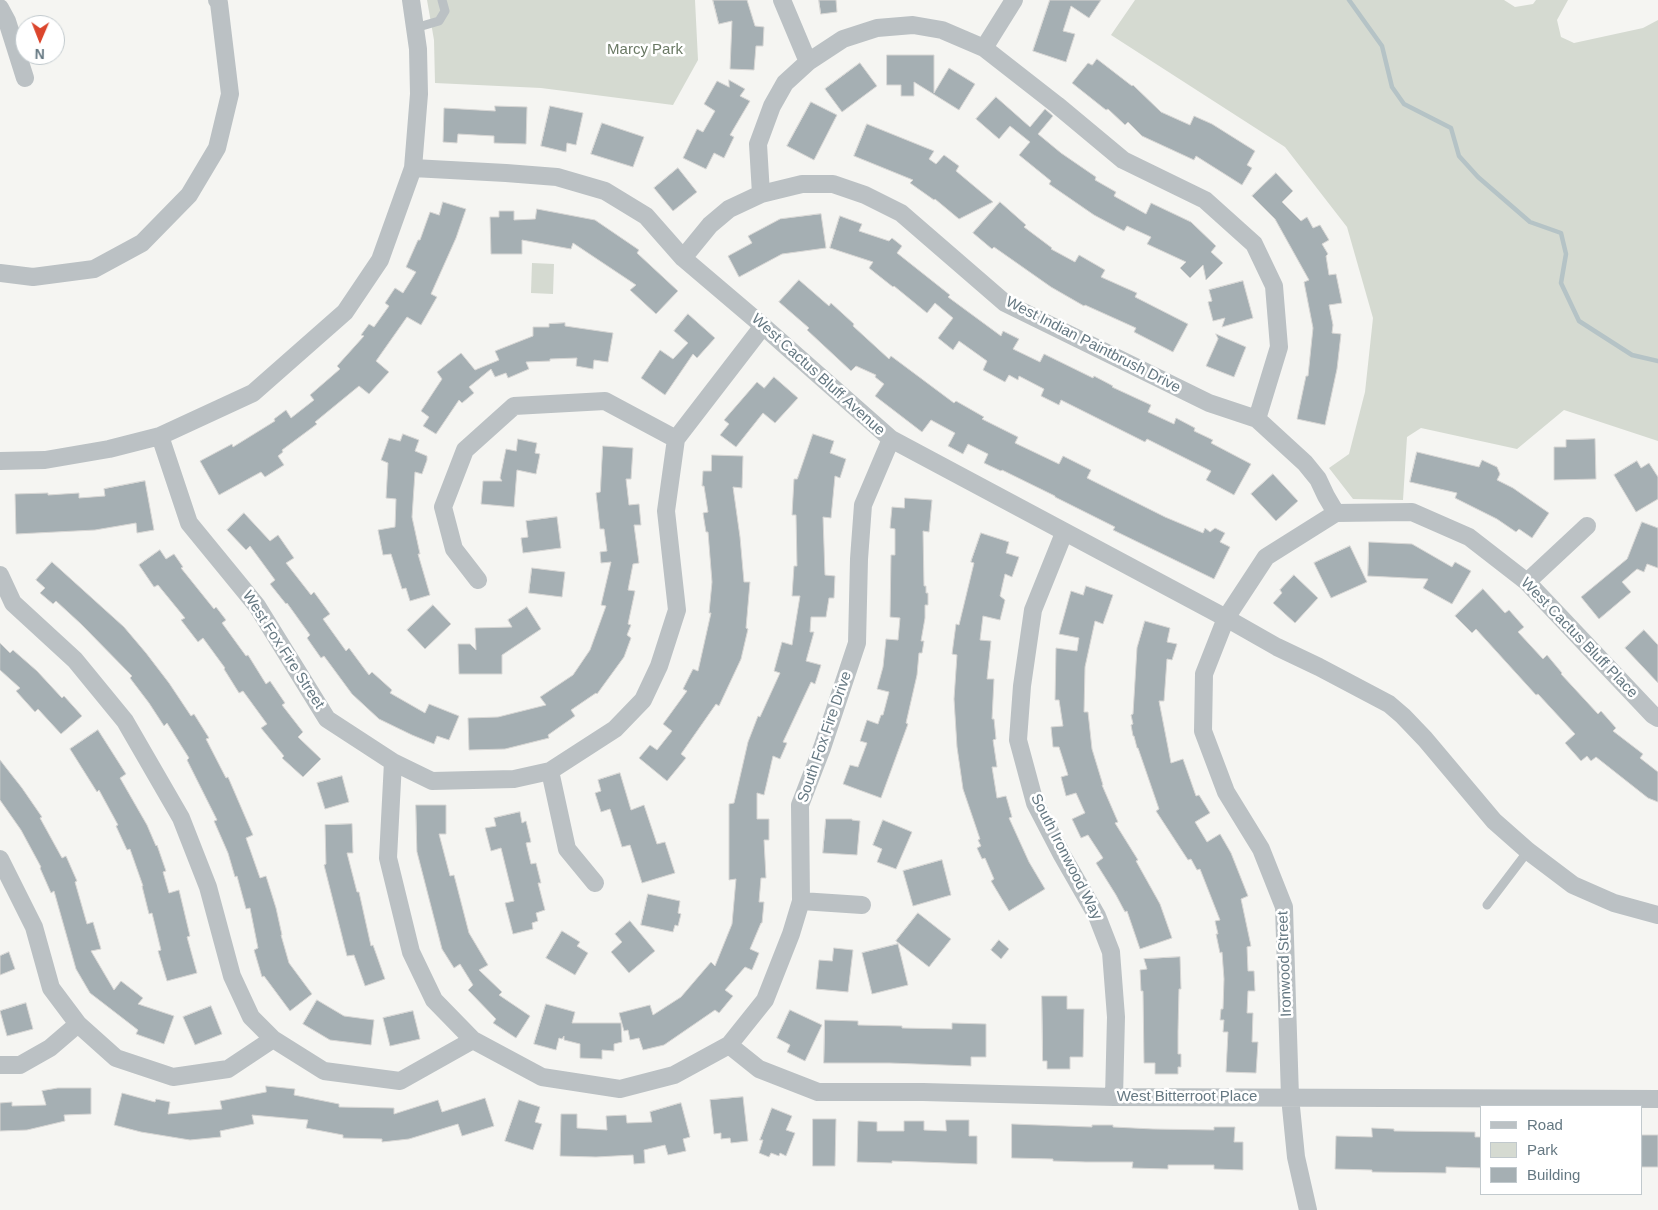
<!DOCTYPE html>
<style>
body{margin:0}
#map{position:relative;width:1658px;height:1210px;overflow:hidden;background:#f5f5f2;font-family:Arial,sans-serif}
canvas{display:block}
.legend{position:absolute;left:1480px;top:1105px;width:162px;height:90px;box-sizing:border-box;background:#fff;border:1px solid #c1c9cd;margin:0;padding:6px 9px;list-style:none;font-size:15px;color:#657882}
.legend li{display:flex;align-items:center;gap:10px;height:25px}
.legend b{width:25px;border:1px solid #c1c9cd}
.north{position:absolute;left:15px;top:15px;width:50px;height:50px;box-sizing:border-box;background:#fff;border:1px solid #c1c9cd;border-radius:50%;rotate:181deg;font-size:14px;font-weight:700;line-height:20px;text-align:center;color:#657882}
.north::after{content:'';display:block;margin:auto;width:18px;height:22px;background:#db452c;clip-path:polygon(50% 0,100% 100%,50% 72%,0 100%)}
</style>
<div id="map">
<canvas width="1658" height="1210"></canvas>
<ul class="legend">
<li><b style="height:6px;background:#bbc1c4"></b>Road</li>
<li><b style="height:14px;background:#d5dad1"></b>Park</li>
<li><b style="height:14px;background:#a5afb3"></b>Building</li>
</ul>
<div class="north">N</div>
</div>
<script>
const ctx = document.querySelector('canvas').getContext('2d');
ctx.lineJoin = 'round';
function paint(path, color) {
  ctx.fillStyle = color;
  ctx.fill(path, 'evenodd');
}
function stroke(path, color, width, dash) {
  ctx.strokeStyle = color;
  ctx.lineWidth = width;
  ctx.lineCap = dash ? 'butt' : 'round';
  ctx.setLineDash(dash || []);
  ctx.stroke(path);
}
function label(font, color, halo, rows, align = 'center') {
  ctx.font = font + ' Arial,sans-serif';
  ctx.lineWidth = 5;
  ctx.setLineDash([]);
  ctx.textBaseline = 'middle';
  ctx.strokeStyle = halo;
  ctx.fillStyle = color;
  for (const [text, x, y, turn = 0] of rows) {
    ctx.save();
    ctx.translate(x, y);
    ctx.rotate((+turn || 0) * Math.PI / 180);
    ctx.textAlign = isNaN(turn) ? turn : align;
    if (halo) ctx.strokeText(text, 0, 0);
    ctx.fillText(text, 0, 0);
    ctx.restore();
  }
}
paint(new Path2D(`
 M427,0H695L698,60L673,105L541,88L435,83L434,40Z
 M1135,0H1504L1515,7L1533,4L1536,0H1568L1557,20L1561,37L1574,43L1643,28L1658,20V441L1564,410L1517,449L1421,428L1407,437L1403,500L1353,499L1329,468L1349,454L1365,392L1373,318L1347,227L1285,147L1111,35Z
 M532,263L554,264L553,294L531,293Z`), '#d5dad1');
stroke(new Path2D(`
 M1349,0L1382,46L1392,87L1404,104L1451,128L1459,156L1478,177L1530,222L1561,233L1566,254L1561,283L1579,321L1632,355L1658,361`), '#b5c3c6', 4.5);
const building = new Path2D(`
 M713,0H747L755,26L764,27L763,46H756L754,70L730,69L732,21L719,24Z
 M819,0H836L837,12L821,14Z
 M1050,0H1101L1089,18L1071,6L1063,31L1075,34L1066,62L1033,51Z
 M887,55H934V93L949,68L975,84L959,110L914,82V96H901V85H887Z
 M1097,59L1132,86L1133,85L1161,112L1190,125L1194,116L1212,124L1255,151L1247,165L1252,168L1242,185L1196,156L1194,160L1142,136L1128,122L1125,125L1108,109L1106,110L1072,83L1088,63L1092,65Z
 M860,63L877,86L842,112L825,89Z
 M729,80L745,89L740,96L750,101L730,135L734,137L724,158L714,153L706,169L683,158L697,129L703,132L715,111L704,104L717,81L729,87Z
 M996,97L1030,127L1045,109L1053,116L1038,134L1061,153L1096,177L1095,180L1116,192L1114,196L1146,214L1151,203L1191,222L1216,246L1211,252L1223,263L1206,280L1203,265L1190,278L1180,268L1186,262L1147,244L1151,237L1127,226L1124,231L1094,215L1049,184L1051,181L1019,155L1030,142L1010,126L999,139L976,119Z
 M811,102L837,115L814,160L787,146Z
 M495,106L527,107L526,144L494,143V136L458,134L457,143L443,142L444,108L495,111Z
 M550,106L583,113L576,145L567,143L566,152L541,146Z
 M602,123L644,137L633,167L591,154Z
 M867,124L934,151L929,159L936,164L944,155L959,166L956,171L993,202L959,219L935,199L934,200L910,183L913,180L854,156Z
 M678,168L697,192L673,211L654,188Z
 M1276,173L1293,191L1282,202L1301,221L1307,217L1313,228L1320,225L1329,240L1322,244L1328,254L1326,256L1329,275L1336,274L1342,303L1329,305L1333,325L1332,333L1341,334L1337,369L1325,425L1297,419L1306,376H1308L1313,328L1304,282L1309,280L1275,219L1252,196Z
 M443,202L466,209L456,238L431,294L437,297L421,325L407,317L376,361L389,372L369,394L359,386L315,422L317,424L282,450L283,452L278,456L284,465L265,477L261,472L219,495L200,461L232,444L233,447L275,421L274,419L286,410L291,418L314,400L310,395L340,369L337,366L364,336L361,335L369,324L374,327L389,306L385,303L395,288L403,293L416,272L406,267L418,240H420L430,212L439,215Z
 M1000,202L1026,225L1024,227L1052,248L1051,249L1075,262L1079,255L1105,270L1101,277L1137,293L1135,297L1188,324L1173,352L1134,332L1136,328L1085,305L1084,306L1051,287L994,247L992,249L973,233Z
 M537,209L595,220L639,250L637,253L678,291L656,314L630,290L636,285L573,243L571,249L522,240V254H491L490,217H499V211H514V220L535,219Z
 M821,214L826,248L782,254L739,277L728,256L752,243L748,236L780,219Z
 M840,216L862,224L859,231L889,241L892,238L902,246L897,253L950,295L948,297L1001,336L1003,331L1019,339L1013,349L1040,362L1044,354L1093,378L1094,376L1113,386L1112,387L1151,405L1148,412L1174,424L1176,418L1195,428L1194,431L1213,440L1211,443L1251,464L1234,495L1206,480L1211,471L1147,439L1145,442L1061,400L1059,405L1041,396L1044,389L1019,376L1018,380L1009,375L1005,382L983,370L987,361L959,341L953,350L938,338L953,318L935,303L927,313L894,286L893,287L869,268L873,262L830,248Z
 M799,280L829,306L831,303L854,324L853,326L889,359L891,356L954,403L956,401L984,417L982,419L1018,437L1015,443L1059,464L1063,456L1091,470L1087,478L1165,517L1203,533L1205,528L1210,532L1215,528L1225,533L1220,542L1230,547L1214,579L1113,530L1115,527L1055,497V496L1002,470L1001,471L984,463L988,454L968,444L963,454L948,446L955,433L931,420L922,432L875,396L884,384L875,377L876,375L856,366L851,371L807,330L809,328L779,302Z
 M1243,281L1253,318L1222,327L1225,318L1213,321L1208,302L1212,301L1209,290Z
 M688,314L715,338L697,358L693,354L665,395L641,378L660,350L673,359L688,343L674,331Z
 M565,323V326L613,333L608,362L594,360L593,369L576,366L577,358L550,359V361L526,362L529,369L508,378L506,373L495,377L491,369L469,387L474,393L462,403L459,400L436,434L423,426L429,417L421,411L442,379L437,372L461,353L475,370L499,360L495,351L533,336V327H549V324Z
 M1216,334L1246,347L1234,377L1206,366L1218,339Z
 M774,377L798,398L775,423L763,413L736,447L720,435L729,424L724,420L757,382L764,388Z
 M403,434L419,440L415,451L427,456V460L422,474L415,472L412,517L420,554H418L430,595L410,601L406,588L402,589L391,554L383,555L378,530L395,527L396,499L386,498L388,463L381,460L389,438L400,441Z
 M813,434L834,441L830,453L846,459L840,478L835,476L831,518L823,517L825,575L835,576L834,598H829L826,617H811L810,632H814L806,661L821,665L815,684L811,682L783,742L787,743L780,759L773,756L764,795L757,793V819H769V840H764L766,878H761L759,902H764L762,923H761L750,949L759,953L752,970L745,967L725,990L733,996L719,1013L715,1010L664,1045L643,1050L639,1038L630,1040L628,1030L624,1031L619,1013L650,1005L653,1015L681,997L711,962L715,966L732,924L736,879L729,880V804L734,803L748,742L758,716L760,717L780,673L774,671L782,642L792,645L800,596H792L794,566H797L796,515H792L794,479H797Z
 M518,439L537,443L535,453L540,454L536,474L517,470L514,507L481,504L483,481H502L500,478L506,449L516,451Z
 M1595,439L1596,479L1554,480V447H1566V440Z
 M603,446L633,448L631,479H626L629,505L639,504L641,525H634L639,563L633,564L628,590L635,591L628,624L631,625L627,635L631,638L624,657L597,694L596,693L571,710L575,716L548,735L549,738L505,749L469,750L468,718L498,717L546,705L540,697L573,675L590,650L606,606L601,605L611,562L601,563L600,552L607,551L604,529H600L596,493L600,492Z
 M1417,452L1479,467L1482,460L1497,467L1500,474L1497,480L1513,488L1549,513L1532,538L1519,529L1516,532L1497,519L1455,498L1457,493L1410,482Z
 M712,455L743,456L742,488L733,487L740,537L744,582H750L746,628L748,629L741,659L719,706L716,704L681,754L686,758L667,781L639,758L650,745L657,750L672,731L663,724L687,691L683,689L693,669L698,671L711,613H709L712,582L708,532H706L703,513L708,512L704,486H702L703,471H711Z
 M1637,461L1641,468L1649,463L1658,477V499L1636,512L1614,475Z
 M1273,474L1298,501L1276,521L1251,494Z
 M145,481L154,530L137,533L136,523L95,530L16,534L15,494L48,493V495L79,493V498L105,496L104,489Z
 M905,498L932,500L929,532L923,531L924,586H926V593H928V605H925V618L921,641H924L922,653H919L917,675L906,723L908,724L881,798L843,784L850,765L858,767L867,743L860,741L867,720L878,724L881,715H883L889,692L877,689L883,667L886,639L898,640L900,618L890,617L891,555H895V529L890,528L892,507L904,508Z
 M244,513L270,541L278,535L294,558L286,563L311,595L314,592L330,614L323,619L346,651L349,648L369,675L372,672L392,690L390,693L425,713L429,704L459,716L449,740L437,736L434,744L412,735L379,719L352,694L324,656L321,658L307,638L310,635L287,603L286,604L270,584L275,580L250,546L246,550L227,530Z
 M557,517L561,548L523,553L521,538L528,537L526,521Z
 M1642,522L1658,528V568L1647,564L1644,572L1637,569L1622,582L1631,592L1599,619L1581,597L1627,559Z
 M981,533L1009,542L1006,553L1019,557L1012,577L1005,574L1000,596L1005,600L1000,620L983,616L980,640L991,641L987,679H994L992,719H994L996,739L993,740L997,767H992L997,798L1006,796L1012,817L1009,818L1029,862L1045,889L1009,911L991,881L994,879L985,858L982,859L977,848L981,846L978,840L980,839L963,789L957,747L954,699L957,655L952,654L956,624L959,625L974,563L971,562Z
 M1369,542L1412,544L1452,567L1455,562L1471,571L1452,604L1423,588L1428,579L1368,576Z
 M1350,546L1367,582L1331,598L1314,563Z
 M160,550L166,559L174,554L183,567L181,568L214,609L216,607L226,620L222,623L246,656L248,655L266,684L270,681L285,703L282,705L303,732L298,737L321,759L303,777L282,758L284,756L261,728L267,724L243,691L239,693L224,669L225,668L203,638L198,642L181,620L185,618L158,585L154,587L139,565Z
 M52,562L124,627L146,653L169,683L191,716L194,714L209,738L206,739L226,778L228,777L253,835L246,838L260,878L266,876L276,908L282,935H281L289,963L312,994L290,1011L264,976L262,977L254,950L258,948L250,908L246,909L237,876L235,877L228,853L214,821L217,820L187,760L189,758L167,723L164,726L149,703L130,678L132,676L81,624L56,601L53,604L40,593L45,588L36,580Z
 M532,568L565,572L562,597L529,593Z
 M1294,575L1318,598L1295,623L1273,603L1282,593L1280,590Z
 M1086,586L1113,595L1103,624L1095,621L1085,667L1084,712H1088L1092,749L1103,785H1102L1118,822L1115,823L1138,860L1136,861L1160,904L1172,938L1140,949L1127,911L1125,912L1116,895L1096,863L1103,858L1088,835L1081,838L1072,819L1085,813L1076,793L1066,796L1061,777L1068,775L1059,747H1053L1051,727L1063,726L1059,700H1055L1056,648L1077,651L1079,638L1059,634L1071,591L1083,595Z
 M1483,589L1505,613L1509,610L1524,627L1518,632L1543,659L1547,655L1562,673L1561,674L1598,714L1601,711L1616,728L1613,731L1643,754L1640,758L1658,772V802L1648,798L1596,757L1591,761L1587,756L1581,761L1565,743L1575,734L1538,694L1536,695L1476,629L1472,633L1455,616Z
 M433,605L451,624L425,649L407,630Z
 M527,607L541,629L502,655V674H459L458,644H470L476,650L475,628L512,627L508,620Z
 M1145,621L1170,628L1167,642L1177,644L1172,660L1167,659L1164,701H1159L1171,763L1183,759L1196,796L1199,795L1210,813L1195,822L1207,842L1220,834L1231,853L1248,896L1241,899L1251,946L1247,947L1248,971H1254L1255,991H1248L1247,1013H1253L1252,1042H1258L1256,1073L1226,1072L1228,1032H1223L1224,1020H1220L1221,1009H1223L1224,979L1222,952L1220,953L1216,934H1218L1215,921L1220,920L1200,869L1197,870L1191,859L1188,860L1156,811L1159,809L1138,748H1137L1134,736H1133L1131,725L1133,724L1131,715L1133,714L1137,648Z
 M1644,630L1658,645V683L1625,648Z
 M0,643L10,653L13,650L37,671L62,698L64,696L82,716L61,734L38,709L35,712L16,691L20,688L0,670Z
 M98,730L126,774L120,778L147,825L156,846L157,845L166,871L163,872L169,893L179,890L190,936L187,937L197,973L167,981L158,951L161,950L152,913L149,914L142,886H143L130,849L127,850L116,826L118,825L99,790L97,792L70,749Z
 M0,760L22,788L42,817L40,818L62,858L66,856L77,881L75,882L87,924L93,922L101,949L91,951L114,990L121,981L143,998L138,1004L174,1016L164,1044L136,1034L138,1030L90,993L76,969L54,891L51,893L40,868L41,867L21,830L0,800Z
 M620,773L631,810L644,805L657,844L665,842L675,873L642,883L630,845L622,847L610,809L601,812L595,793L601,791L598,780Z
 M342,776L349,802L325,809L317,783Z
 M416,805H446V834H439L450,876L454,875L469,933L488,965L479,970L502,992L499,995L530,1016L516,1038L493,1023L496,1019L468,990L473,985L460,964L454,968L442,949L417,852Z
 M520,812L522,823L526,821L531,842L526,843L531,864L536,863L541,883H538L545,910L536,913L538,921L532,923L533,929L513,934L505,903L514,901L501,848L491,851L485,828L496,826L494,818Z
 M826,819H852V820L860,821L857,855L823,853Z
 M883,820L912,832L896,869L877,862L882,849L873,845Z
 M352,824L353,853H347L357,892H359L371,946L373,945L385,979L365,986L354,955L347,956L324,865L326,864L325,825Z
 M942,860L951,895L913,906L903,871Z
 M648,894L680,901L678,913L681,914L678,926L675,925L673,932L641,925Z
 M918,913L951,939L929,967L896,941Z
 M630,921L655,951L629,973L611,952L622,942L615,934Z
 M562,931L580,942L577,946L588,953L575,975L546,958Z
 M999,940L1009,949L1001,959L991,950Z
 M898,944L908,985L872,994L862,953Z
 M834,948L853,950L848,992L816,989L819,960L832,961Z
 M9,952L15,969L0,975V956Z
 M1180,957L1181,989H1179L1178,1031V1054H1181V1067H1178V1074H1155V1063H1144L1143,991H1141L1140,970L1147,969L1144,959Z
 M1042,996H1067V1009H1084L1083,1057H1070V1069H1047V1061H1043Z
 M317,1000L344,1016L374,1020L371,1045L330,1040L303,1024Z
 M26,1003L33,1029L7,1036L0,1011Z
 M546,1004L575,1012L572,1023H621L622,1042L614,1044V1051L602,1050V1059L580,1058V1044L564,1040V1036L562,1039L559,1038L556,1050L534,1044Z
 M211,1006L222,1034L195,1045L183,1017Z
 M790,1010L822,1025L805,1061L787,1052L790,1045L777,1038Z
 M413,1011L420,1039L390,1046L383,1018Z
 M825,1020L858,1021V1025L902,1026V1028L952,1029V1023L986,1024V1057H971V1066L890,1063H824Z
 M266,1086L295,1089L294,1095L339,1104V1107L394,1108V1114L438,1100L442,1112L485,1098L494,1126L462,1136L458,1124L409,1139L382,1142V1139L343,1138V1135L306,1128L308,1120L252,1115L254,1124L220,1131L221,1137L190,1140L141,1132L114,1125L122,1093L155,1102L156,1099L170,1102L168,1114L222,1109L220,1101L266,1092Z
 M58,1088H91V1114L64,1115L65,1121L27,1130L0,1131V1103L12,1102V1106L46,1105L42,1091Z
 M743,1097L748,1141L731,1143L730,1138L721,1139V1133L714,1134L710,1100Z
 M519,1100L540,1107L535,1122L542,1124L533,1150L505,1141Z
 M681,1103L690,1137L683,1139L686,1151L668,1155L665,1145L644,1150L645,1163L634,1164L633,1155L596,1157L560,1156L561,1114H577V1128L607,1130L606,1116L626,1115L627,1123L652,1122L650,1112Z
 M772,1108L792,1116L786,1130L795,1133L786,1156L780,1153L779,1156L771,1153L769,1157L759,1153L763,1140H760Z
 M813,1119H836L835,1166H813Z
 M946,1120H969V1136H977V1164L892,1161V1163L857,1162L858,1121L877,1122V1131H904V1121H924V1130L946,1131Z
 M1012,1124L1092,1127V1125H1113V1127L1153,1129L1214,1130V1127H1235L1234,1142H1243V1170L1214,1169V1165H1168V1169L1132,1168L1133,1162H1086L1053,1161V1159L1012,1158Z
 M1372,1128L1394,1129V1131L1475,1132V1137H1482V1168L1446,1167V1173L1372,1172V1170L1335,1169L1336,1136L1372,1137Z
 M1642,1135H1658V1167H1642Z`);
paint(building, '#a5afb3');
stroke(building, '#d7d6d4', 1);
stroke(new Path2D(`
 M415,28L439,21L445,11L442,0
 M1487,905L1528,851`), '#bbc1c4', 9);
stroke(new Path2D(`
 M782,0L808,62
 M0,8L7,21L25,78
 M984,48L1014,0
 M413,168L506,173L557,177L605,191L646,216L683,258L763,326L891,439L1226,618L1277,647L1319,667L1389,704L1403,716L1425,739L1494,821L1528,851L1573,885L1614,903L1658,915
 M761,194L758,144L772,106L785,83L808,62L843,39L877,28L913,25L942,30L984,48L1057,105L1123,160L1205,200L1254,244L1274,286L1279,347L1257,419
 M683,258L710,225L729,209L761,194L802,184H833L865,195L901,213L1005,303L1209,403L1257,419L1305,463L1318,479L1326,496L1336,513
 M0,273L33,277L94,269L142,243L189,195L217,148L230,94L219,3L217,0
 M160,436L189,523L257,606L327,719L393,762L432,781L514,779L550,771L615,729L643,700L659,666L677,610L666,511L676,439L763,326
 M0,461L45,460L109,449L160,436L253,393L345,312L380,260L413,168L419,94L418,49L411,0
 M1064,533L1033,610L1022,686L1018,740L1035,803L1062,855L1097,916L1111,952L1116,1017L1114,1097
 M0,575L13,603L75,660L125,721L181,818L208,887L232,976L251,1017L273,1039L324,1071L400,1081L473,1040
 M478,580L454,549L443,507L465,450L514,406L605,401L676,439
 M1527,582L1587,526
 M393,762L388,858L411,952L434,1000L473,1040L542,1077L620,1089L674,1075L729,1045L765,1000L791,934L801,901L800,805L822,748L857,643L859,559L863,505L891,439
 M550,771L567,849L595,883
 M0,859L34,927L51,988L78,1024L116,1058L173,1077L228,1069L273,1039
 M801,901L862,905
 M729,1045L759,1069L818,1092H923L1114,1097L1658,1099
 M0,1065H20L50,1048L78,1024
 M1308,1210L1296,1157L1290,1097L1284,907L1261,849L1226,792L1203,731L1204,674L1226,618L1266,557L1336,513L1412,512L1469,537L1527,582L1653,715L1658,718`), '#bbc1c4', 18);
label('15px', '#6a7964', '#fff', [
 ["Marcy Park",645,50]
]);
label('15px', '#657882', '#fff', [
 ["West Indian Paintbrush Drive",1093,345,27],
 ["West Cactus Bluff Avenue",818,375,42],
 ["West Cactus Bluff Place",1579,638,46],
 ["West Fox Fire Street",283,650,57],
 ["South Fox Fire Drive",825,737,-71],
 ["South Ironwood Way",1066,857,63],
 ["Ironwood Street",1285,964,-92],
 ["West Bitterroot Place",1187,1097]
]);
</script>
